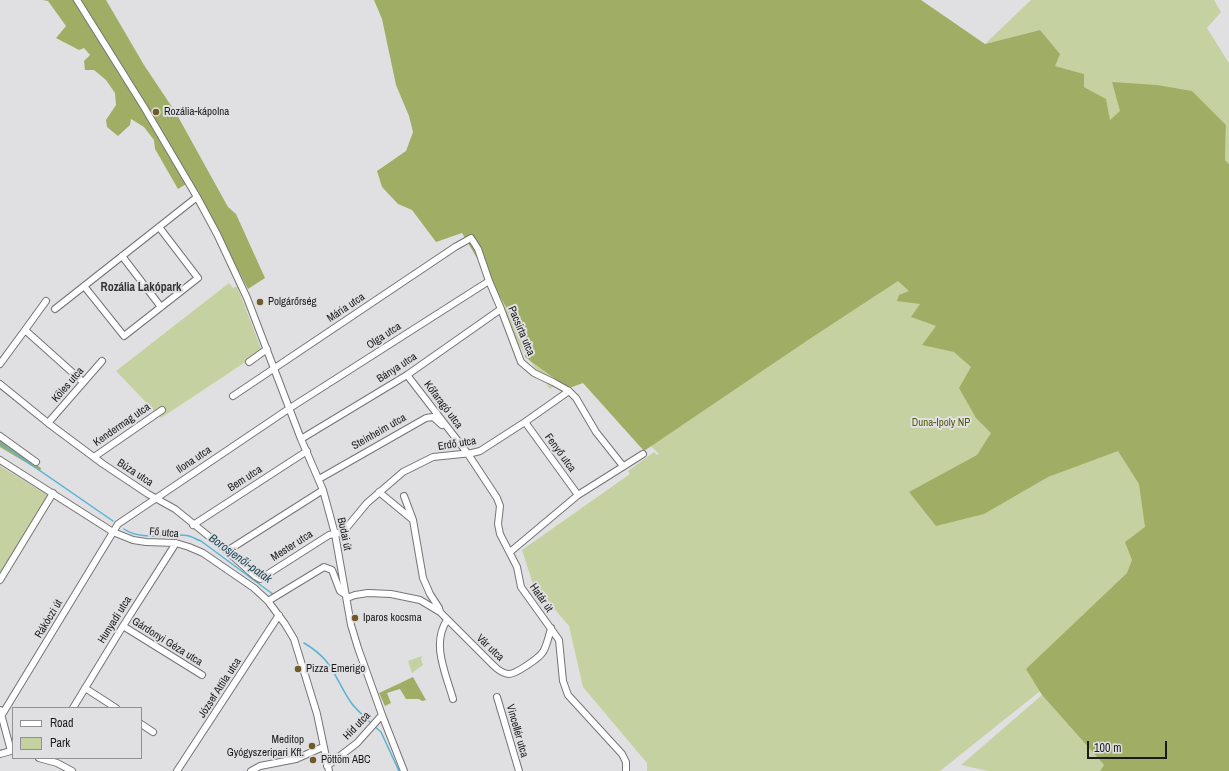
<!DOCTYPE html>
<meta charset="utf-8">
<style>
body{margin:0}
#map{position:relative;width:1229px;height:771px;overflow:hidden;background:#e0e0e3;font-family:"Archivo Narrow",sans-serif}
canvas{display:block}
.legend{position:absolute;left:12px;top:707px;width:130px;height:52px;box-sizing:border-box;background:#e0e0e3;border:1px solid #919193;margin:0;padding:5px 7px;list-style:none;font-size:12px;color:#1b1b1c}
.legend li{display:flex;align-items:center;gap:8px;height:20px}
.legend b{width:20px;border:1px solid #919193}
.scale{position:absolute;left:1087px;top:741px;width:80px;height:18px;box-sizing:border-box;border:2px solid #1b1b1c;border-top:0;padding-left:5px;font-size:12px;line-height:14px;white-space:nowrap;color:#1b1b1c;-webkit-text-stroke:3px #e0e0e3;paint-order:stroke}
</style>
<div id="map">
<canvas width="1229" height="771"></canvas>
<ul class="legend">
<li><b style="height:5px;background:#fff"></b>Road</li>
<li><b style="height:11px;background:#c6d1a1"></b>Park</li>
</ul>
<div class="scale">100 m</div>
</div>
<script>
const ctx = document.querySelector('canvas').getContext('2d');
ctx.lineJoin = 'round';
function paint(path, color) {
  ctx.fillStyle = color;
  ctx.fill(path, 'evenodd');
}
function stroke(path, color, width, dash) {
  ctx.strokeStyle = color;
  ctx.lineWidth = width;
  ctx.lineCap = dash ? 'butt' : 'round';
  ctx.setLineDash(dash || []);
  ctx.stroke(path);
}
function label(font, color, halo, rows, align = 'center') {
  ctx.font = font + ' "Archivo Narrow",sans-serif';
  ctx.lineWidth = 4;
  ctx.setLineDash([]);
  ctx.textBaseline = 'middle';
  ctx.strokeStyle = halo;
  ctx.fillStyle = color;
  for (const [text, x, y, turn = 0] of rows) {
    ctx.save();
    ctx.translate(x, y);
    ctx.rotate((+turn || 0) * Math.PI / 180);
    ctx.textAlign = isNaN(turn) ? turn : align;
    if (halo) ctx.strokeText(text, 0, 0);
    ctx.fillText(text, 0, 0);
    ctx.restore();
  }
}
paint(new Path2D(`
 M1031,0H1214L1221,12L1207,28L1229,63V164L1225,160L1226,125L1112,82L1121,111L1229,771L1044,688L940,771H647V763L583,687L569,626L533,584L522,550L630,474L628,471L654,452L657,455L659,454L572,372L550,389L514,338L429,141L1000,60L1105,99L1084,87V74L1055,66L1040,30L985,44Z
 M229,283L233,288L237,286L262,351L161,418L116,371Z
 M0,466L49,496L0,573Z
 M422,656V657L421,659L423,665L412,673L408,661Z
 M1042,695L1104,765L1100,771H988L961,765Z`), '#c6d1a1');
paint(new Path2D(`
 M42,0H106L144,65L176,113L228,207L236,214L265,278L248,289L191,181L178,189L155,149L154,140L144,127L131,119L130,125L118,136L107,127L106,120L116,105L115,93L106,80L94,70H85L84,61L90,55L84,48L79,50L56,38L66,26L48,1Z
 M374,0H921L985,44L1040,30L1060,54L1055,66L1084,74V87L1106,99L1110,120L1120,111L1112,82L1157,85L1192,91L1226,125L1225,160L1229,164V771H1100L1104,765L1042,695L1026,669L1127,573L1132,560L1125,542L1145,527L1139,484L1118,451L1048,477L984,514L936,526L909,492L977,455L991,433L976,418L959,388L971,367L954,352L922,345L936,326L911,317L920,304L897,301L899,295L909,291L898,281L811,338L644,451L583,383L564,390L554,378L525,357L526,340L462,233L436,242L412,210L398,204L382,187L377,171L406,151L413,132L409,116L396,85L382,19Z
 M0,439L41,468L40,471L0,447Z
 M413,677L426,700L422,701L419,699H406L400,689L387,693L391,703L385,706L379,693Z`), '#a0ae65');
stroke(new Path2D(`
 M0,443L113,521
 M124,529C143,542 168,532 189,536C193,537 197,540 201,541L274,595
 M304,643C333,660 333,675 350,701C355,709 364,716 371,723
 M374,726L381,732L399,771`), '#57b4d3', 1.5);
const minor = new Path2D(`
 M77,0L144,107L197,197L217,234L247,298L301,439L323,490L335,534L351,625L358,648L382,715L404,771
 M122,256L161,307
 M84,286L124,336L198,278L159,227
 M46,301L25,330L83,382
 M55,309L197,197
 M249,362L267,349
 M0,364L25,330
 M407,375L468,454L497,498L500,506L498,524L500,534L517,567L521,587L559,640L563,681L568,695L622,754L626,762V771
 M0,384L48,423L103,464L148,494L175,509L227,551L255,576L260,579L329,535L343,532L367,503L403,472L433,457L472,453L480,451L525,422L569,391
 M233,396L455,247L471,238L478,249L489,281L501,309L521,362L534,373L553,382L569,391L576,398L596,432L623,466
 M525,422L578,495
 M48,423L102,361
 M0,436L36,462
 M301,439L407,375L501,309
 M94,457L162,410
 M0,460L113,532L133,540L146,542L176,543L189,547L203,553L254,588L268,601L285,624L294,639L317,714L329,771
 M319,479L426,418L433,417L442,425
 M379,492L413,520L423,578L430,594L439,608L440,612L493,665C497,669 503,674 509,674C516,674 539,658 543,652C547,645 549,636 551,628
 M404,496L413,520
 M193,525L307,451
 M227,551L323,490
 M510,552L578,495L643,454
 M0,580L53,493
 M347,598L355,595L368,593L391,594L420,600L440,612
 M268,601L324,567L332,570L340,591L346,595
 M447,620C431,644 446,674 453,699
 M123,626L202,675
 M85,688L116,708
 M497,697L519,771
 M73,708L123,626L176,543
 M0,710L11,751
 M0,718L118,524L290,408L489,281
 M141,724L153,732
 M0,754L11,751
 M39,758L57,763L72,771
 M327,766L357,743L382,715
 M177,771L279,615
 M251,771L260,766L296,759L323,747`);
stroke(minor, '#757577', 8);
stroke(minor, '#fff', 6);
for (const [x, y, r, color] of [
 [156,112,4,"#6e5b29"],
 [260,302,4,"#6e5b29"],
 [355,618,4,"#6e5b29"],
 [298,669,4,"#6e5b29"],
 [312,746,4,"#6e5b29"],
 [313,760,4,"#6e5b29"]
]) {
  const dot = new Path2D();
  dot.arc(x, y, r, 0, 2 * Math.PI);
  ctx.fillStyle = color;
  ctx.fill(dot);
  stroke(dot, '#e0e0e3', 1.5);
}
label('11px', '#1b1b1c', '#e0e0e3', [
 ["Rozália-kápolna",164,112],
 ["Polgárőrség",268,302],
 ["Iparos kocsma",363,618],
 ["Pizza Emerigo",306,669],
 ["Meditop",304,740,"right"],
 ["Gyógyszeripari Kft.",304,753,"right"],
 ["Pöttöm ABC",321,760]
], 'left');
label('11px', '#1b1b1c', '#e0e0e3', [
 ["Mária utca",346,308,-34],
 ["Pacsirta utca",521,331,67],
 ["Olga utca",384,336,-33],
 ["Bánya utca",397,368,-33],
 ["Köles utca",68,385,-49],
 ["Kőfaragó utca",443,405,53],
 ["Kendermag utca",122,425,-35],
 ["Steinheim utca",379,432,-30],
 ["Erdő utca",457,444,-9],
 ["Fenyő utca",560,453,54],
 ["Ilona utca",194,460,-34],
 ["Búza utca",135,473,33],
 ["Bem utca",245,479,-33],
 ["Fő utca",164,533,5],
 ["Budai út",344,534,78],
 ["Mester utca",292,546,-33],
 ["Határ út",541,598,55],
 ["Rákóczi út",49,619,-59],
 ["Hunyadi utca",115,620,-58],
 ["Gárdonyi Géza utca",167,642,32],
 ["Vár utca",490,648,44],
 ["József Attila utca",220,688,-57],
 ["Híd utca",357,726,-46],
 ["Vincellér utca",517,731,74]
]);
label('11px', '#535f09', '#e0e0e3', [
 ["Duna-Ipoly NP",941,423]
]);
label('bold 12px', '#353537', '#e0e0e3', [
 ["Rozália Lakópark",141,288]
]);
label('italic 12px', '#204957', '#e0e0e3', [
 ["Borosjenői-patak",240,559,36]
]);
</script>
